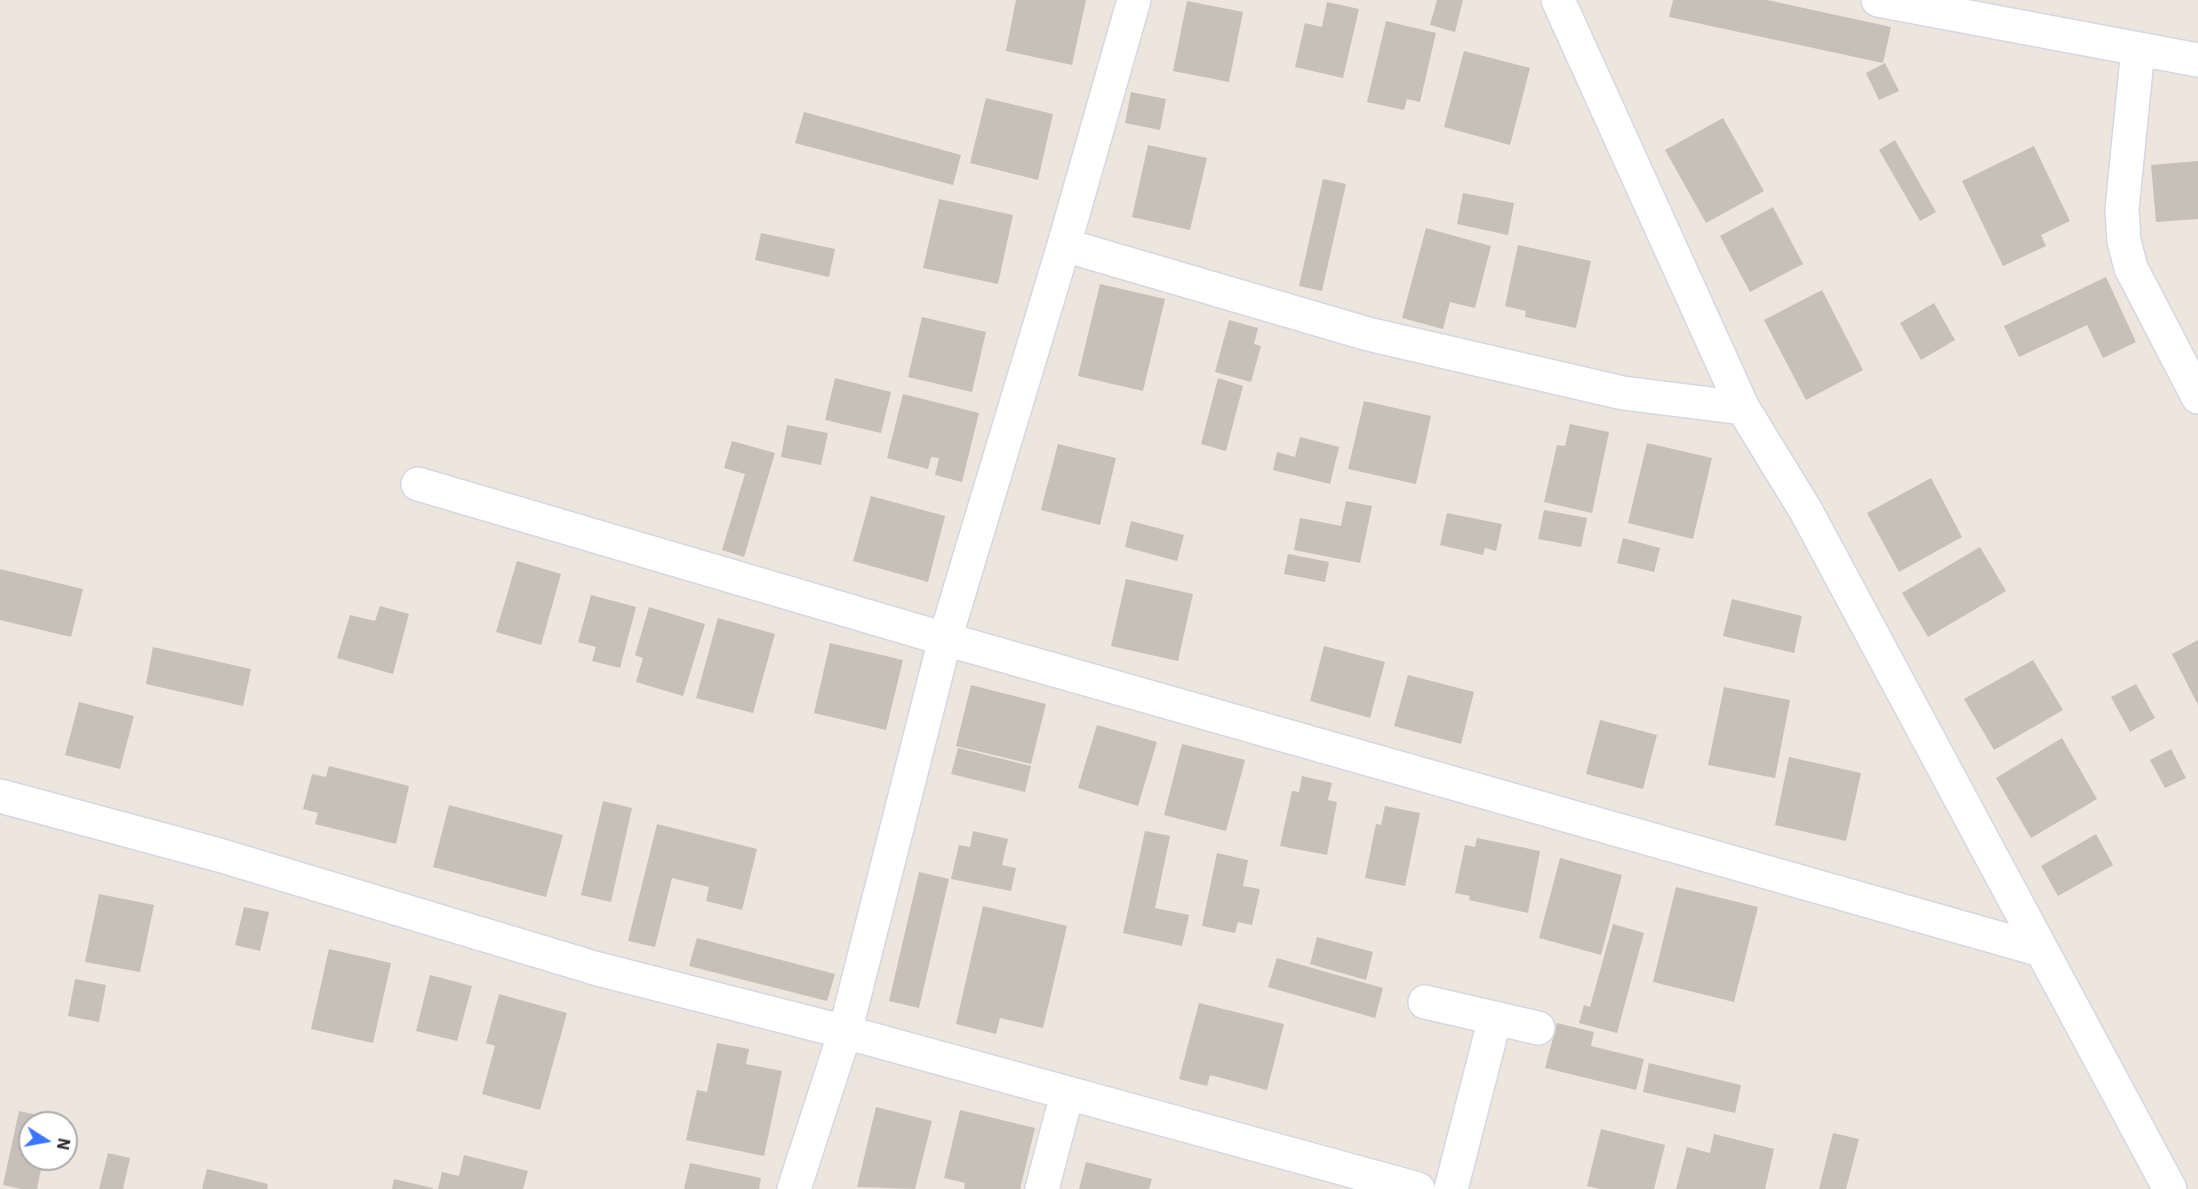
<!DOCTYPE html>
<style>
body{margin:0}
#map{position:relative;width:2198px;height:1189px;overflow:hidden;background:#eee5dd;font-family:"IBM Plex Sans",sans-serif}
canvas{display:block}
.north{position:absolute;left:18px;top:1111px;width:60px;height:60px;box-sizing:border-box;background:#fff;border:2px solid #ababab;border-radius:50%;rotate:101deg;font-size:16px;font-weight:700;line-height:24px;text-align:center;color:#2c2c2c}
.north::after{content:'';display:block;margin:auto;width:21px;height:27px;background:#3976ff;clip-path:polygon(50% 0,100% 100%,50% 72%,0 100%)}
</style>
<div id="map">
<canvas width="2198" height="1189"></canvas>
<div class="north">N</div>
</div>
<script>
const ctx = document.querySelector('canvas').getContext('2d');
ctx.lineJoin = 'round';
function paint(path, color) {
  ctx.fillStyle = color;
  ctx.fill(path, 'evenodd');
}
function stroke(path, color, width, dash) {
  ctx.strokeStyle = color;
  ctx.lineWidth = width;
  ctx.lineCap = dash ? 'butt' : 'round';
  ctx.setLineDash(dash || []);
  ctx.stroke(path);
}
paint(new Path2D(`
 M1016,0H1086L1072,65L1006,51Z
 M1437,0H1463L1455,32L1430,25Z
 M1673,0H1767L1891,27L1883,63L1669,17Z
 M1187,1L1243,12L1229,82L1173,71Z
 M1327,2L1359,9L1343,78L1295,67L1305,23L1322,27Z
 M1386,21L1436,33L1420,102L1407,99L1404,110L1367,102Z
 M1464,51L1530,68L1510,145L1444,127Z
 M1885,63L1899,91L1879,100L1866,73Z
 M1131,92L1166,99L1160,130L1125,123Z
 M986,98L1053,114L1038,180L970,163Z
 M804,112L961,155L953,185L795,143Z
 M1723,118L1764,191L1706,223L1665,150Z
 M1895,140L1936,212L1920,221L1879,150Z
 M1148,145L1207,158L1190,230L1132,217Z
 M2034,146L2070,221L2041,235L2046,246L2003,266L1962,181Z
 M2198,161V219L2156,222L2151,165Z
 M1323,179L1346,184L1322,291L1299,286Z
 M1463,193L1514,203L1508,235L1457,224Z
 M939,199L1013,215L998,284L923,268Z
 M1773,207L1803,264L1750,292L1720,236Z
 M1426,228L1491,246L1475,308L1450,302L1443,329L1402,318Z
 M761,233L835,249L829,277L755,260Z
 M1518,245L1591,261L1576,328L1525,317L1526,311L1505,306Z
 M2106,277L2136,342L2103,358L2087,325L2019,357L2004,326Z
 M1100,284L1165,299L1143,391L1078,376Z
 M1822,290L1863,370L1806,400L1764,320Z
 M1934,303L1955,340L1921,360L1900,323Z
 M922,317L986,332L972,392L908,377Z
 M1229,320L1258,328L1254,344L1261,346L1251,382L1215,372Z
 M835,378L891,392L881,433L825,420Z
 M1218,378L1243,386L1226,451L1201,444Z
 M903,394L979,413L962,482L935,475L939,458L931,457L928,469L887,458Z
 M1364,401L1431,416L1416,484L1348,469Z
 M1570,424L1609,432L1592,513L1544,502L1557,445L1565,446Z
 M787,425L828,433L821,465L781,457Z
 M1300,437L1339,447L1330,484L1273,470L1277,452L1295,457Z
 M732,441L775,453L744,557L722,550L745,474L724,468Z
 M1647,443L1712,458L1693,539L1628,523Z
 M1058,444L1116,458L1100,525L1041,510Z
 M1931,478L1962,537L1899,572L1867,513Z
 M871,496L945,516L928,582L853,561Z
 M1346,501L1372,506L1360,563L1294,550L1300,518L1341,526Z
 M1544,510L1587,518L1581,547L1538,539Z
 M1447,513L1502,524L1496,551L1485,548L1483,555L1440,545Z
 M1131,521L1184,535L1177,561L1125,547Z
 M1623,538L1660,548L1654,572L1617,563Z
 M1980,547L2006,591L1928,637L1902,593Z
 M1288,554L1329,562L1325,582L1284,574Z
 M517,561L561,574L541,645L496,632Z
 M0,569L83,589L71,637L0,620Z
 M1126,579L1193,594L1178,661L1111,646Z
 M591,595L636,607L620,668L592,661L596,647L578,642Z
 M1732,599L1802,616L1794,653L1723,636Z
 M380,606L409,614L393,674L337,658L350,615L375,621Z
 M649,607L705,624L683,696L636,682L643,658L635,655Z
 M718,618L775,634L753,713L696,698Z
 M2198,640V705L2172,654Z
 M830,643L903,660L886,730L814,713Z
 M1324,646L1385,662L1370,718L1310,701Z
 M153,647L251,669L243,706L146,684Z
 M2033,660L2063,710L1994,750L1964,699Z
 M1408,675L1474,692L1461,744L1394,726Z
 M2136,684L2155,718L2130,732L2111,697Z
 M971,685L1046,704L1031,764L956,746Z
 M1724,687L1790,700L1775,778L1708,765Z
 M79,702L134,716L120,769L65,755Z
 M1600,720L1657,735L1643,789L1586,774Z
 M1097,725L1157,742L1138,806L1078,788Z
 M2062,738L2097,799L2031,838L1996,778Z
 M1182,744L1245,760L1226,831L1164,815Z
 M958,748L1031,766L1025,792L951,774Z
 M2171,749L2186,778L2165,788L2150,760Z
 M1789,757L1861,773L1846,841L1775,825Z
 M329,766L409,786L396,844L315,824L318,813L303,809L312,774L326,777Z
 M1302,776L1332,783L1328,800L1337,802L1327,855L1280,846L1292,791L1299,792Z
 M603,801L632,808L611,902L581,895Z
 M449,805L563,835L546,897L433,867Z
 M1385,806L1420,813L1405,886L1365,878L1376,824L1381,825Z
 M657,824L757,849L742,910L706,901L709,887L672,878L655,947L628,941Z
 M973,831L1008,839L1002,865L1016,868L1011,891L951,879L959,845L970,847Z
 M1145,831L1170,836L1155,908L1189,915L1182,946L1123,933Z
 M2096,834L2113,865L2058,896L2041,866Z
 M1477,838L1540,851L1528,913L1469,900L1470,896L1455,893L1465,845L1475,847Z
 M1217,853L1248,860L1243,886L1260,889L1252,925L1238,922L1235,933L1202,926Z
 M1560,858L1622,875L1601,955L1539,938Z
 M919,872L949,879L919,1008L889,1001Z
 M1676,887L1758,907L1734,1002L1653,982Z
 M99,894L154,905L140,972L85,962Z
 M983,906L1067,926L1043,1028L1000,1018L996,1034L956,1024Z
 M244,907L269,912L260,951L235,945Z
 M1613,924L1644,933L1617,1033L1579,1023L1584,1005L1590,1007Z
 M1317,937L1373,952L1366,980L1310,964Z
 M697,938L835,974L827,1001L689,966Z
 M329,949L391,963L373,1043L311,1029Z
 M1277,958L1383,988L1375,1018L1268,987Z
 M430,975L472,986L457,1041L416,1031Z
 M75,979L106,985L99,1022L68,1016Z
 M499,994L567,1013L540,1110L482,1094L495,1046L486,1043Z
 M1199,1003L1284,1024L1267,1090L1210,1075L1207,1086L1179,1079Z
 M1557,1023L1594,1032L1591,1046L1644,1059L1636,1090L1545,1068Z
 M717,1043L749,1049L746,1064L782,1071L764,1156L686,1140L697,1090L707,1092Z
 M1649,1063L1741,1085L1735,1113L1643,1092Z
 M876,1107L932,1121L915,1189L857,1187Z
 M960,1110L1035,1128L1020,1189H964L965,1183L944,1178Z
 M19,1111L52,1118L51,1123H30V1159H43L37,1189H21L3,1185Z
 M1601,1129L1665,1145L1654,1189H1600L1587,1186Z
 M1833,1133L1859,1139L1846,1189H1819Z
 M1714,1134L1774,1149L1765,1189H1676L1687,1147L1710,1153Z
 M108,1153L130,1158L123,1189H99Z
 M464,1155L528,1171L523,1189H438L442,1172L459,1176Z
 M1086,1162L1152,1179L1149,1189H1079Z
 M690,1163L761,1178L759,1189H684Z
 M207,1169L268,1184L267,1189H202Z
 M394,1179L433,1188V1189H392Z`), '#c6c0b8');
const minor = new Path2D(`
 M1558,0L1743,408L1806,511L2170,1189
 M1878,0L2198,60
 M2138,49L2122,209L2124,241L2131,268L2198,397
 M1064,245L1368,334L1623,393L1743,408
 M418,484L945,639L2041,950
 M0,796L219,855L598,969L845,1032L1418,1189
 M1425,1002L1538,1028
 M794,1189L845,1032L945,639L1064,245L1134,0
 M1042,1189L1067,1094
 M1451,1189L1495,1018`);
stroke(minor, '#d2d8e5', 36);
stroke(minor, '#fff', 33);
</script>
